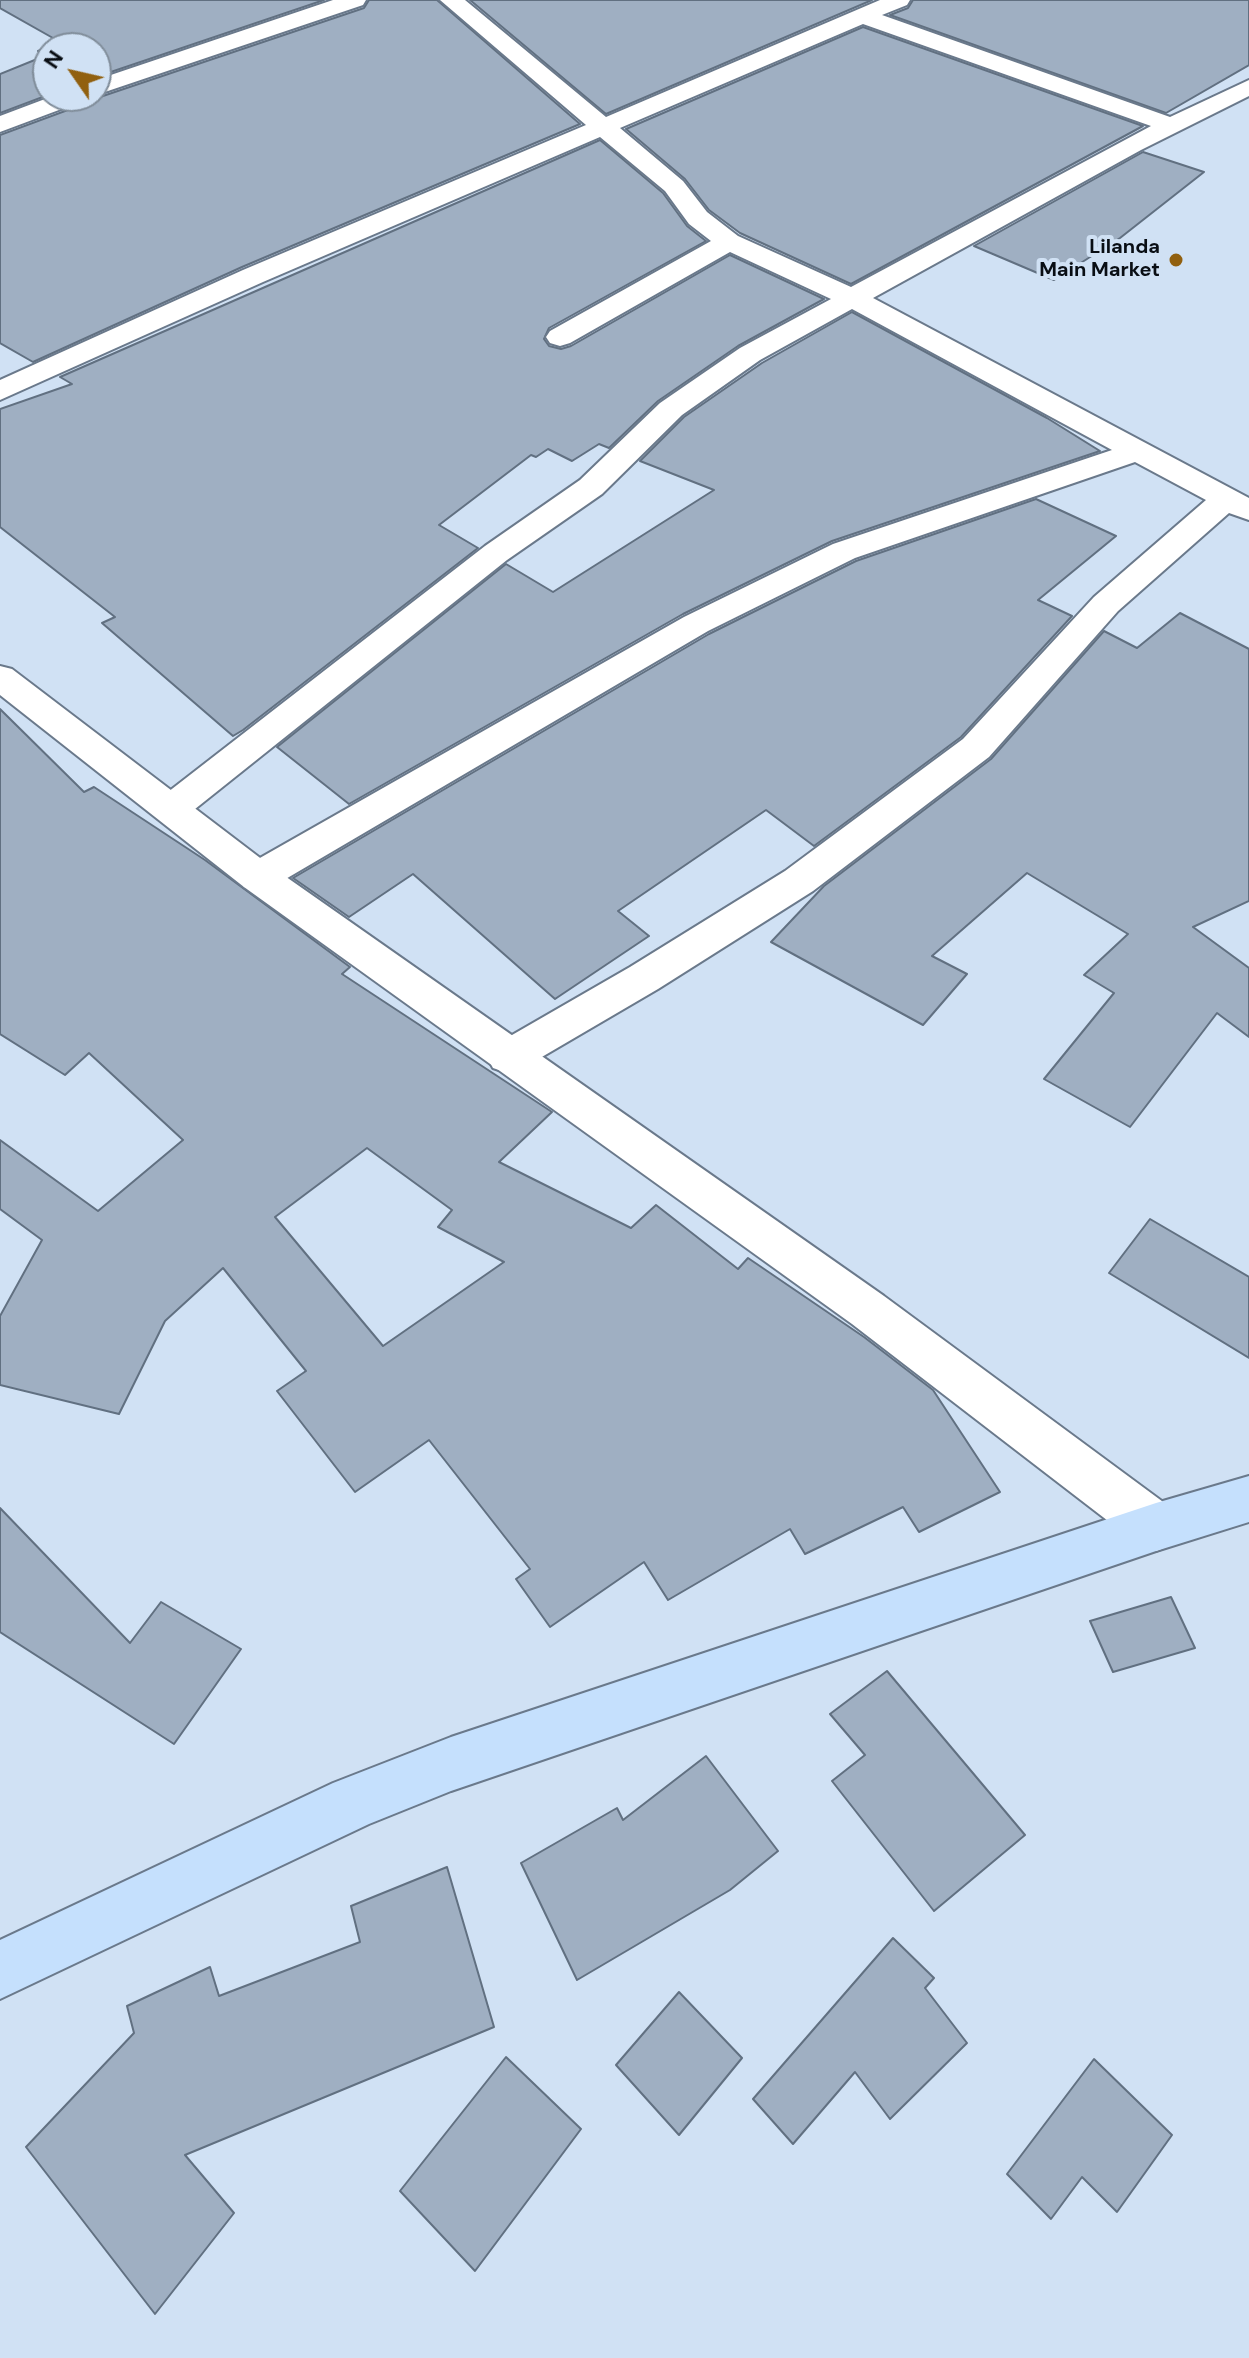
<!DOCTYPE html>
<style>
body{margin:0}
#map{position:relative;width:1249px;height:2358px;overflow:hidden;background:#d0e1f4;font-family:"DM Sans",sans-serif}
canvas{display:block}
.north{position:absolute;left:32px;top:32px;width:80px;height:80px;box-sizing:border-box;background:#d0e1f4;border:2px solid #808d9a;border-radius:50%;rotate:304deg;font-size:22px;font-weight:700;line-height:32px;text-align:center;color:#090e14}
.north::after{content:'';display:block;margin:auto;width:28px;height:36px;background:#91600f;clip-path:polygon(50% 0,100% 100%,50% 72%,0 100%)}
</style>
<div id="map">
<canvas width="1249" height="2358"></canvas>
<div class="north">N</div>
</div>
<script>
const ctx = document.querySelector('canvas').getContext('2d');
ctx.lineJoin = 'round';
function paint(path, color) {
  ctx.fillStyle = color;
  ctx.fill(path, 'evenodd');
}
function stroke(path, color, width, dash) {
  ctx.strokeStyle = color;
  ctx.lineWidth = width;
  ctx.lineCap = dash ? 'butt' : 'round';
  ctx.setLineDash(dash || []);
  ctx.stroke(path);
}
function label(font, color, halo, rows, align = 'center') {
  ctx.font = font + ' "DM Sans",sans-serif';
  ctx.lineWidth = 8;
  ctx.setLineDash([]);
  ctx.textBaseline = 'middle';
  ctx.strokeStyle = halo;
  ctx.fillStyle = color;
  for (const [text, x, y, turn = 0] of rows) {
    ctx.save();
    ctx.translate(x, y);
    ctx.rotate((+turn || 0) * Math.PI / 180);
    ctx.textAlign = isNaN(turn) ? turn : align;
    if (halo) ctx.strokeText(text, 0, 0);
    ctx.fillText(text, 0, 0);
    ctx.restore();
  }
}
const building = new Path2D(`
 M0,0H324L96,77V48H48V95L0,113V74L47,55L38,51L60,42L0,8Z
 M369,0H437L580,124L242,267L33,362L0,343V135L84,104L90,96L97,98L364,8Z
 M470,0H872L606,114Z
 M913,0H1249V65L1166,113L890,15L908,8Z
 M863,27L1143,126L851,284L740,233L709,210L685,179L626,129Z
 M600,140L663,193L687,226L706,241L549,328L544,339L549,346L561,349L571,346L730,255L824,299L738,346L658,401L609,448L599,444L572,461L548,449L536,457L531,455L439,525L478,548L243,730L233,736L102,623L115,617L0,527V409L72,384L60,377Z
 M1143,152L1204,172L1120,238L1054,280L974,246Z
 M852,312L1047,418L1100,451L832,541L683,614L349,804L277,747L506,564L553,592L714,490L640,461L684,417L762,363Z
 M1036,499L1116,536L1038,600L1072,616L961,737L814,846L766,810L618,911L649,936L555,999L413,874L349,917L293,878L709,634L856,561Z
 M1180,613L1249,649V901L1193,927L1249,968V1037L1217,1013L1130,1127L1044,1079L1114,993L1084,975L1128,934L1027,873L932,956L967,974L923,1025L771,942L824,886L991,759L1104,631L1137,648Z
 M0,709L84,792L94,787L205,860L350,967L342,974L552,1112L499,1162L631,1228L656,1205L738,1269L748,1258L864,1337L933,1390L1000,1492L919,1532L903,1507L805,1554L790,1529L668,1600L644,1562L550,1627L516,1579L530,1569L429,1440L355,1492L277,1391L306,1371L223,1268L165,1321L119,1414L0,1385V1316L42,1240L0,1209V1140L98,1211L183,1140L89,1053L65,1075L0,1034ZM367,1148L452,1210L438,1227L504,1262L383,1346L275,1217Z
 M1150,1219L1249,1277V1358L1109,1273Z
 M0,1508L130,1643L161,1602L241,1649L174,1744L0,1632Z
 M1171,1597L1195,1648L1113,1672L1090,1621Z
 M887,1671L1025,1835L934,1911L832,1781L865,1755L830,1714Z
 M706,1756L778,1851L730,1890L577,1980L521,1863L617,1808L623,1820Z
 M447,1867L494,2027L185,2155L234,2213L155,2314L26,2147L134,2033L127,2006L210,1967L219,1996L360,1942L351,1906Z
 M893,1938L934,1978L925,1988L967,2043L890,2119L855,2072L793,2144L753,2099Z
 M679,1992L742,2058L679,2135L616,2065Z
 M506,2057L581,2129L475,2271L400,2191Z
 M1094,2059L1172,2135L1117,2212L1082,2177L1051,2219L1007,2174Z`);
paint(building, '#9fafc2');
stroke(building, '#617081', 2);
const minor = new Path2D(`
 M333,0H366L363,5L96,95V80Z
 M440,0H465L606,117L880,0H910L907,5L882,15L1170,117L1249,80V96L1141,150L873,298L1249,498V520L1229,513L1118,611L989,757L813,891L658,989L523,1068L508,1073L493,1068L487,1057L493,1046L630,967L785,871L963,739L1094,597L1206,500L1135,462L855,558L708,631L272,887L258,891L244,887L239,877L244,867L684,617L833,544L1112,450L852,309L760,360L682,415L602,494L507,560L185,817L172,821L159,817L153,808L159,799L485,546L580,480L660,403L740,348L831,299L730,252L570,343L560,346L550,343L546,337L550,331L711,241L689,224L665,191L600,137L263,282L0,400V380L243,270L586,125ZM863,24L1151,126L851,287L738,236L707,212L683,181L620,128Z
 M53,96H87L83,101L0,132V116Z`);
const tertiary = new Path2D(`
 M0,666L12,669L272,867L884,1296L1174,1510L1181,1527L1174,1544L1156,1551L1138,1544L852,1324L244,887L0,695Z`);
const secondary = new Path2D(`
 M1249,1476V1522L1156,1551L451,1791L369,1824L0,1999V1940L333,1783L451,1737L1156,1503Z`);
stroke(minor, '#6a798b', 4);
stroke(tertiary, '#6a798b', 4);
stroke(secondary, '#6a798b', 4);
paint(minor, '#fff');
paint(tertiary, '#fff');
paint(secondary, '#c5e0fd');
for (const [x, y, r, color] of [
 [1176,260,8,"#91600f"]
]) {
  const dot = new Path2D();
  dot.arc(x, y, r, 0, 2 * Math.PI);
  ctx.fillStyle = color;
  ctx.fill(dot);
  stroke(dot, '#d0e1f4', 3);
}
label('bold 20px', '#090e14', '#d0e1f4', [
 ["Lilanda",1160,248],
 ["Main Market",1160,271]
], 'right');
</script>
